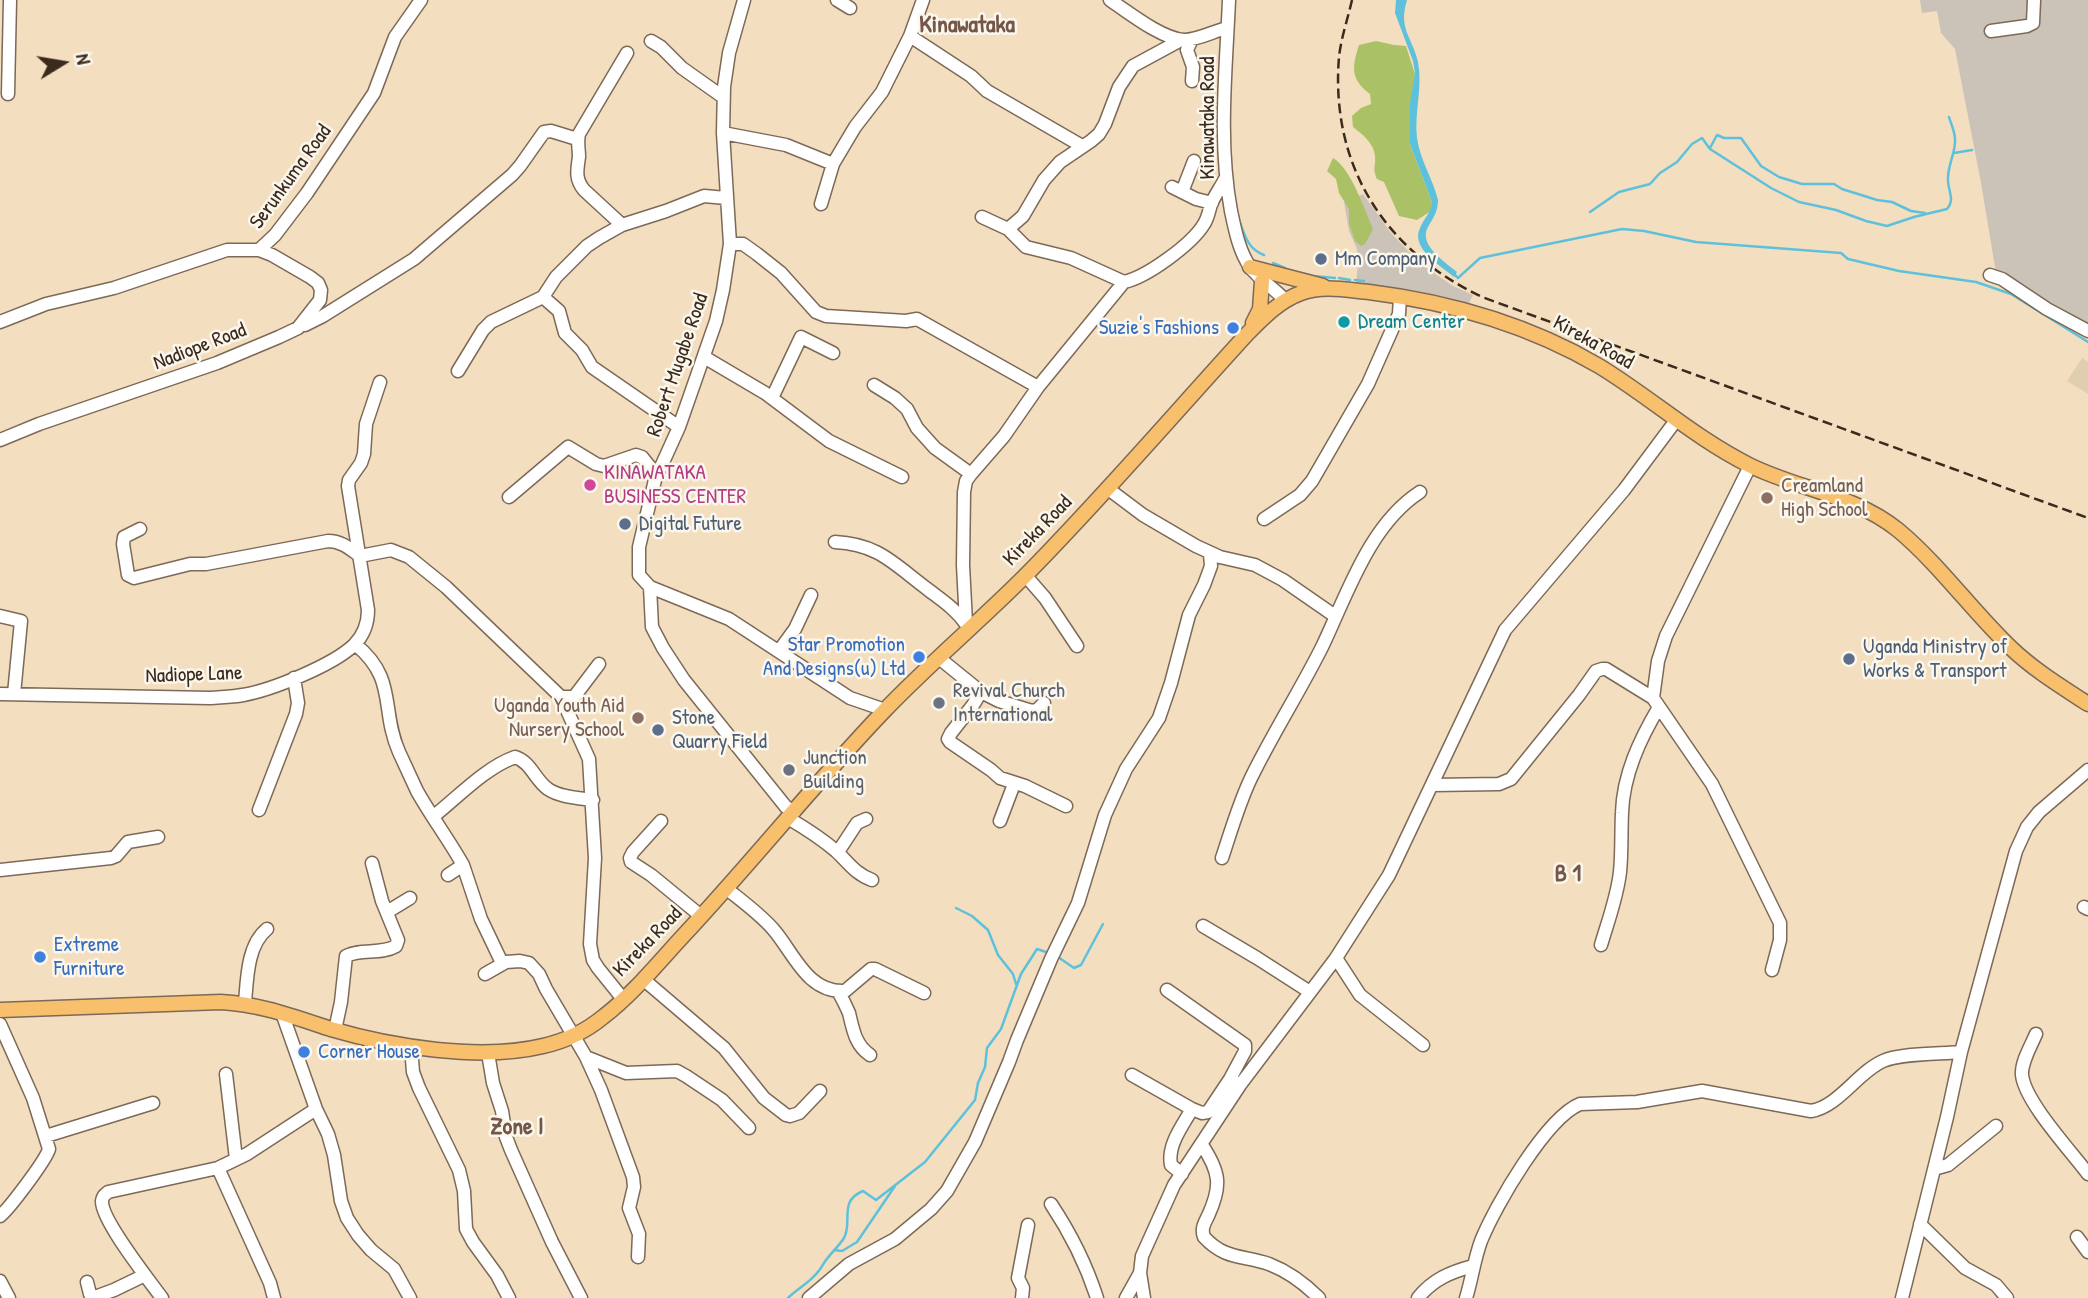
<!DOCTYPE html>
<style>
body{margin:0}
#map{position:relative;width:2088px;height:1298px;overflow:hidden;background:#f4dec0;font-family:"Patrick Hand",sans-serif}
canvas{display:block}
.north{position:absolute;left:28px;top:28px;width:70px;height:70px;-webkit-text-stroke:5px #fbf7ec;paint-order:stroke;rotate:79deg;font-size:19px;font-weight:700;line-height:28px;text-align:center;color:#3b2a1e}
.north::after{content:'';display:block;margin:auto;width:24px;height:32px;background:#3b2a1e;clip-path:polygon(50% 0,100% 100%,50% 72%,0 100%)}
</style>
<div id="map">
<canvas width="2088" height="1298"></canvas>
<div class="north">N</div>
</div>
<script>
const ctx = document.querySelector('canvas').getContext('2d');
ctx.lineJoin = 'round';
function paint(path, color) {
  ctx.fillStyle = color;
  ctx.fill(path, 'evenodd');
}
function stroke(path, color, width, dash) {
  ctx.strokeStyle = color;
  ctx.lineWidth = width;
  ctx.lineCap = dash ? 'butt' : 'round';
  ctx.setLineDash(dash || []);
  ctx.stroke(path);
}
function label(font, color, halo, rows, align = 'center') {
  ctx.font = font + ' "Patrick Hand",sans-serif';
  ctx.lineWidth = 5;
  ctx.setLineDash([]);
  ctx.textBaseline = 'middle';
  ctx.strokeStyle = halo;
  ctx.fillStyle = color;
  for (const [text, x, y, turn = 0] of rows) {
    ctx.save();
    ctx.translate(x, y);
    ctx.rotate((+turn || 0) * Math.PI / 180);
    ctx.textAlign = isNaN(turn) ? turn : align;
    if (halo) ctx.strokeText(text, 0, 0);
    ctx.fillText(text, 0, 0);
    ctx.restore();
  }
}
paint(new Path2D(`
 M2082,358L2088,362V394L2067,381Z`), '#e0ceb1');
paint(new Path2D(`
 M1920,0H2088V331L2046,305L1998,285L1981,183L1955,49L1941,33L1937,11L1922,13Z
 M1363,194L1391,233L1410,253L1428,269L1453,286L1473,295L1469,303L1356,283L1358,266L1357,249L1349,231L1344,202Z`), '#cbc3b8');
paint(new Path2D(`
 M1376,41L1394,45L1406,46L1415,74L1410,144L1432,202L1431,211L1417,220L1399,216L1384,182L1377,179C1372,167 1376,167 1375,156C1374,143 1362,134 1353,127L1352,116L1361,108L1371,104L1370,94C1350,79 1352,67 1359,45Z
 M1333,158C1351,168 1365,211 1373,229L1365,244L1361,246L1355,241L1349,223V209L1339,193L1336,179L1327,171Z`), '#aac166');
paint(new Path2D(`
 M1396,0H1407C1398,29 1412,36 1418,62C1423,87 1414,113 1417,138C1420,160 1433,179 1438,200C1438,212 1433,218 1428,227C1418,245 1445,262 1457,272L1454,277C1441,266 1410,248 1420,228C1424,218 1431,213 1432,202L1410,144V103L1415,73L1413,61L1395,13Z`), '#5ec1dc');
stroke(new Path2D(`
 M1710,148L1717,135L1724,138H1741L1761,166L1779,177L1802,184H1834L1842,189L1877,200L1892,202L1911,211L1925,213
 M1954,153L1972,150
 M1590,212L1619,192L1650,184L1660,173L1677,162L1692,144L1702,138L1710,149L1771,188L1799,202L1836,210L1866,221L1887,226L1914,217L1947,209C1956,199 1947,190 1948,178C1948,164 1956,152 1955,139C1955,132 1951,124 1949,117
 M1238,217C1244,233 1247,249 1264,255
 M1273,263L1285,268
 M1292,271L1313,276L1335,278
 M1454,274L1458,278L1480,258L1622,229L1644,231L1696,242L1841,253L1848,259L1899,271L1976,282L2011,294L2088,342
 M1339,278L1350,280
 M1355,280L1364,281
 M956,908L972,916L988,930L998,955L1013,974L1016,984
 M1058,957L1074,968L1081,965L1103,924
 M834,1250L842,1251L857,1242L895,1186
 M788,1298C797,1289 809,1283 817,1273C821,1269 823,1264 826,1260C832,1252 839,1246 844,1238C853,1222 838,1201 863,1191L876,1200L925,1162L975,1100L978,1083L985,1067L987,1048L1001,1029L1021,974L1037,949L1049,953`), '#5ec1dc', 2.5);
const minor = new Path2D(`
 M744,0L729,53L724,87L723,133L730,244L723,290L716,321L679,427L655,480L639,547V575L650,587L652,627L663,648L684,680L786,807L795,811
 M837,0L850,8
 M1110,0C1128,12 1162,39 1184,40C1198,40 1214,31 1227,28
 M1229,0C1226,71 1218,141 1231,211C1235,230 1239,251 1250,267C1260,280 1274,288 1285,300
 M1991,31L2027,26L2033,23L2034,0
 M910,36L971,76L987,91L1082,146
 M1192,39L1187,50L1193,67L1192,81
 M651,41L661,47L682,68L723,97
 M8,94L10,0
 M723,133L786,145L833,164
 M1172,187L1196,199L1212,203
 M1182,192L1194,161
 M821,204L833,164L855,127L882,92L910,36L923,0
 M982,217L1008,229L1026,247L1071,258L1124,282C1147,277 1192,244 1204,224C1208,218 1209,211 1211,204C1215,195 1221,187 1225,179
 M622,225L584,190C575,179 577,171 579,157C579,149 577,142 579,134L627,53
 M1008,229L1023,216L1044,180L1060,162L1091,141L1099,134L1105,124L1119,87L1133,66L1181,40
 M730,244H743L757,254L781,273L816,312L826,316L906,321L917,319L1038,387
 M259,250L275,235L307,193L374,93L395,37L421,0
 M1990,275L2002,279L2047,309L2088,331
 M543,297L559,311L565,333L582,350L592,367L679,427
 M0,322L46,304L114,288L227,250H259L272,255L310,277L318,283L321,290L320,300L298,328L279,337L217,363L39,424L0,440
 M305,325L323,316L414,259L512,175L520,166L544,132L551,131L577,139
 M704,357L765,393L829,441L902,477
 M458,371L483,330L491,322L543,297L556,277L587,246L599,238L622,225L666,211L704,196L726,198
 M874,385L895,398L907,409L917,428L935,448L971,474
 M772,398L801,337L833,353
 M1107,488L1143,515L1196,546L1220,557L1255,565L1283,580L1335,616
 M509,497L568,447L596,464L604,466L636,455L642,457L657,476
 M1264,519L1300,495L1312,481L1368,384L1399,314L1400,297
 M140,529L124,537L123,544L128,575L134,578L190,564H206L328,541C341,541 349,548 360,556L391,550L409,557L446,587L561,697H574L599,664
 M835,542C878,544 894,564 926,588C940,599 956,609 966,624
 M1025,575L1045,598L1077,646
 M650,587L729,619L850,698L885,710
 M0,616L21,621L14,694
 M966,623L963,565L964,492L966,481L971,474L1004,436L1038,387L1124,282
 M355,644C398,679 380,709 399,752C405,765 411,778 417,791C431,816 449,840 463,865L448,875
 M779,651L795,629L811,595
 M939,658L981,692L973,705L951,733L948,739L950,742L991,770L1000,778L1025,786L1066,806
 M981,692L999,701L1032,711L1037,710L1044,703
 M0,694L210,698C221,697 232,697 243,695C272,690 333,665 354,645C363,636 368,623 368,610L348,486L349,480L361,463L364,454L366,424L380,382
 M561,697L589,759L595,858L590,944L593,960L598,968L623,999
 M1653,698L1658,661L1666,636L1750,466
 M1433,785L1499,784L1511,779L1579,695L1596,671L1602,669H1606L1653,698L1712,784L1780,923V940L1772,970
 M259,810L296,714L298,703L294,678
 M434,816C459,796 485,768 515,757C531,762 535,780 548,789C559,797 579,798 593,800
 M788,818C805,828 821,838 836,851C848,862 855,874 872,880
 M661,821L633,852L630,858L631,862L651,875L701,916
 M1000,821L1014,784
 M838,852L857,823L866,819
 M1222,858C1231,831 1239,803 1251,778C1273,733 1300,691 1322,647C1347,595 1369,525 1420,492
 M463,865L481,919L502,963
 M0,870L111,858L116,856L128,842L158,837
 M727,889C742,901 760,914 773,929C794,953 807,993 845,991L871,969H875L924,993
 M2084,907L2088,909
 M387,912L410,898
 M1203,926L1257,958L1310,992
 M1601,945C1608,921 1617,898 1620,872C1622,853 1621,833 1622,813C1623,775 1640,739 1659,707
 M1336,958L1360,995L1423,1045
 M485,974L506,962L520,961L529,963L539,974L546,989L586,1057L626,1073L677,1071L686,1076L722,1100L749,1128
 M643,979L724,1048L764,1098L786,1115L790,1116L799,1113L820,1091
 M1167,990L1245,1045V1051L1230,1079L1240,1085
 M838,991C842,998 846,1006 849,1013C853,1029 855,1045 870,1055
 M245,1003C247,980 247,945 267,929
 M282,1013L316,1109L328,1134L334,1155L341,1201L347,1218L358,1235L371,1250L394,1269L410,1298
 M0,1024L33,1098L49,1149C46,1160 9,1209 0,1216
 M335,1030L341,1002L346,956C361,948 381,955 396,946L398,940L382,901L372,863
 M2036,1034C2031,1046 2021,1062 2022,1075C2025,1102 2071,1151 2088,1174
 M411,1047L413,1072L419,1088L459,1170L464,1191L466,1229L473,1242L497,1275L509,1298
 M488,1053L493,1083L502,1111L506,1137L511,1150L552,1242L581,1298
 M586,1057L601,1090L633,1177L634,1187L629,1208L639,1234L638,1257
 M226,1074L236,1159
 M1132,1075L1192,1109L1202,1113L1208,1112L1230,1079
 M46,1136L153,1103
 M1202,1145C1220,1172 1222,1186 1208,1216C1204,1224 1201,1229 1204,1237C1225,1260 1243,1255 1269,1264C1287,1271 1305,1284 1319,1298
 M218,1168L270,1283L274,1298
 M1934,1169L1948,1165L1996,1126
 M1182,1174L1171,1165C1167,1145 1183,1125 1192,1109
 M1051,1204C1071,1234 1086,1264 1097,1298
 M1920,1224L1965,1268L1996,1285L2007,1298
 M2077,1237L2088,1252
 M0,1281L9,1298
 M87,1282L90,1294L95,1297L114,1290L145,1275
 M162,1298C149,1280 101,1220 102,1201C103,1195 104,1196 108,1192L218,1168L247,1154L316,1109
 M809,1298L849,1264L895,1239L931,1209L947,1191L975,1142L1009,1062L1017,1040L1051,959L1078,903L1105,815L1126,769L1159,718L1171,683L1189,615L1204,585L1211,566L1210,554
 M1022,1298L1023,1288L1018,1278L1028,1225
 M1126,1298L1140,1273
 M1144,1298L1140,1273L1142,1256L1174,1185L1240,1085L1336,958L1389,875L1505,630L1624,490L1677,419
 M1418,1298C1433,1279 1451,1272 1473,1266
 M1466,1298C1472,1279 1474,1260 1481,1241C1495,1206 1546,1118 1580,1104L1637,1102L1702,1091L1811,1111C1838,1107 1858,1072 1883,1061C1901,1053 1941,1054 1961,1052
 M1902,1298L1947,1117L1961,1052L2016,851L2027,827L2039,812L2088,770`);
const major = new Path2D(`
 M1250,267L1323,286
 M1253,323L1260,309L1262,281
 M0,1010L221,1002C260,1004 294,1017 331,1029C392,1047 481,1061 543,1046C565,1041 586,1031 603,1017C632,995 658,963 683,936C752,862 815,783 884,711C929,664 979,622 1025,576C1102,498 1173,415 1247,334C1263,318 1279,301 1301,293C1323,285 1347,290 1369,292C1449,302 1529,325 1599,366C1650,397 1695,438 1749,465C1797,489 1855,495 1898,530C1940,565 1972,611 2011,648C2034,670 2062,687 2088,704`);
stroke(minor, '#7c6957', 15);
stroke(major, '#7c6957', 17);
stroke(minor, '#fff', 12);
stroke(major, '#f8bf6c', 14);
stroke(new Path2D(`
 M1352,0C1348,18 1341,38 1339,57C1330,166 1385,251 1482,297L2088,518`), '#3b2a1e', 2.5, [10, 5]);
for (const [x, y, r, color] of [
 [1321,259,7,"#5c6f8a"],
 [1344,322,7,"#0f9aa8"],
 [1233,328,7,"#3f7fe0"],
 [590,485,7,"#d1479c"],
 [1767,498,7,"#8d6e63"],
 [625,524,7,"#5c6f8a"],
 [919,657,7,"#3f7fe0"],
 [1849,659,7,"#5c6f8a"],
 [939,703,7,"#6b7280"],
 [638,718,7,"#8d6e63"],
 [658,730,7,"#5c6f8a"],
 [789,770,7,"#6b7280"],
 [40,957,7,"#3f7fe0"],
 [304,1052,7,"#3f7fe0"]
]) {
  const dot = new Path2D();
  dot.arc(x, y, r, 0, 2 * Math.PI);
  ctx.fillStyle = color;
  ctx.fill(dot);
  stroke(dot, '#fbf7ec', 2.5);
}
label('21px', '#3b2a1e', '#fbf7ec', [
 ["Kinawataka Road",1208,118,-90],
 ["Serunkuma Road",291,177,-54],
 ["Kireka Road",1593,343,29],
 ["Nadiope Road",200,347,-21],
 ["Robert Mugabe Road",678,365,-71],
 ["Kireka Road",1038,531,-46],
 ["Nadiope Lane",194,675,-2],
 ["Kireka Road",648,942,-46]
]);
label('21px', '#4e5e75', '#fbf7ec', [
 ["Mm Company",1335,259],
 ["Digital Future",639,524],
 ["Uganda Ministry of",1863,647],
 ["Works & Transport",1863,671],
 ["Stone",672,718],
 ["Quarry Field",672,742]
], 'left');
label('21px', '#0d838f', '#fbf7ec', [
 ["Dream Center",1358,322]
], 'left');
label('21px', '#366cbe', '#fbf7ec', [
 ["Suzie's Fashions",1219,328],
 ["Star Promotion",905,645],
 ["And Designs(u) Ltd",905,669],
 ["Extreme",54,945,"left"],
 ["Furniture",54,969,"left"],
 ["Corner House",318,1052,"left"]
], 'right');
label('21px', '#b23c85', '#fbf7ec', [
 ["KINAWATAKA",604,473],
 ["BUSINESS CENTER",604,497]
], 'left');
label('21px', '#785e54', '#fbf7ec', [
 ["Creamland",1781,486],
 ["High School",1781,510],
 ["Uganda Youth Aid",624,706,"right"],
 ["Nursery School",624,730,"right"]
], 'left');
label('21px', '#5b616d', '#fbf7ec', [
 ["Revival Church",953,691],
 ["International",953,715],
 ["Junction",803,758],
 ["Building",803,782]
], 'left');
label('bold 24px', '#755749', '#fbf7ec', [
 ["Kinawataka",967,26],
 ["B 1",1568,875],
 ["Zone I",517,1128]
]);
</script>
